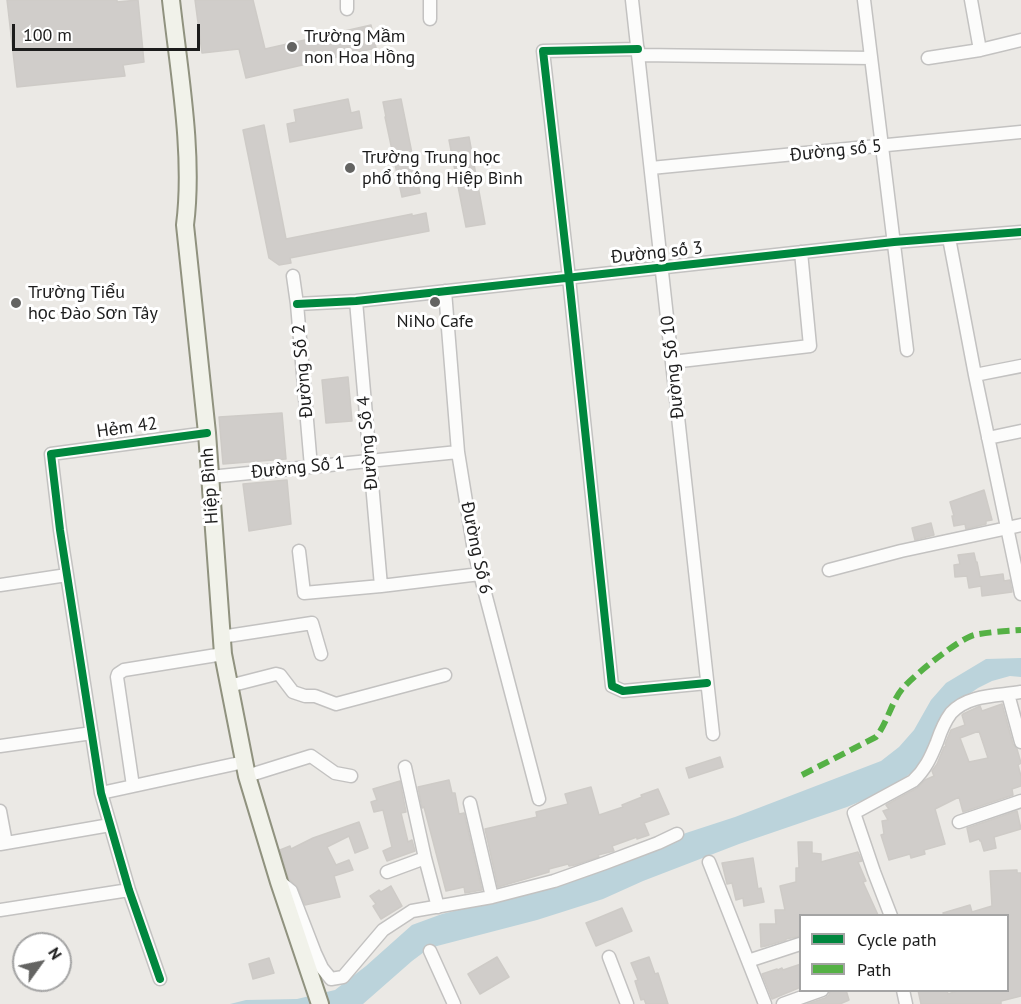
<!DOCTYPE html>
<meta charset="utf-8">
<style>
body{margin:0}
#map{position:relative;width:1021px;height:1004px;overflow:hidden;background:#ebe9e5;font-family:"PT Sans",sans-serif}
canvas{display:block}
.legend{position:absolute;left:799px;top:914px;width:210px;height:78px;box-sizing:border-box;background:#fff;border:2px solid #a4a4a4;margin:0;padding:8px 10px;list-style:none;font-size:18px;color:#1c1c1c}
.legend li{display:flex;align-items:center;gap:12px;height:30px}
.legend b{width:30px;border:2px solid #a4a4a4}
.north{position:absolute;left:12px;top:932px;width:60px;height:60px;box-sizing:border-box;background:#fff;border:2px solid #a4a4a4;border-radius:50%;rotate:57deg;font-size:16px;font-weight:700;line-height:24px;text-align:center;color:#1c1c1c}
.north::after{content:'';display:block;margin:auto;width:21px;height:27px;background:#646462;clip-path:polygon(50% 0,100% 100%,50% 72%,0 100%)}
.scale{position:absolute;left:12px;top:24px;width:188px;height:27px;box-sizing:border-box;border:3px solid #1c1c1c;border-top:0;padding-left:8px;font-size:18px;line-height:21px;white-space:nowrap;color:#1c1c1c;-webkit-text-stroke:4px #fff;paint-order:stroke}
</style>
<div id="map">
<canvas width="1021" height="1004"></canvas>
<ul class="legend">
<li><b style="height:8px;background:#00873e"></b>Cycle path</li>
<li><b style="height:8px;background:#55b145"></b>Path</li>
</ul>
<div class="north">N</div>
<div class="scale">100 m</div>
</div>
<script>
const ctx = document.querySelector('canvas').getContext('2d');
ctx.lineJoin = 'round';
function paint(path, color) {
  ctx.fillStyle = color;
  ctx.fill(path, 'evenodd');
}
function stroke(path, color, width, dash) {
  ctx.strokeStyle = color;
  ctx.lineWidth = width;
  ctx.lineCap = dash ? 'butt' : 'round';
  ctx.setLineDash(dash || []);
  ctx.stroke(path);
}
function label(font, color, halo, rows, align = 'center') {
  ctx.font = font + ' "PT Sans",sans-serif';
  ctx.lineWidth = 6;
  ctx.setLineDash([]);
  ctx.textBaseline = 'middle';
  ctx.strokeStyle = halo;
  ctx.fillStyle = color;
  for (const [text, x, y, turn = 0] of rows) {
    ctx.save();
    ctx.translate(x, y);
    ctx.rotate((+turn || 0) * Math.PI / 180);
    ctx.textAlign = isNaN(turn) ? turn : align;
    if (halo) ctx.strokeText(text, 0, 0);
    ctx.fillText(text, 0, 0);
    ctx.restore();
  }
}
paint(new Path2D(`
 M1021,658V677L1010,676L992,681L978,688L962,699L943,722L915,770L899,782L878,794L847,807L739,844L643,881L603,899L537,920L437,946L424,952L412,961L363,1004H230L246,1000L297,999L335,990L366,966L412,925L442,914L536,891L686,833L735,817L881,761L899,747L914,730L931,700L946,683L986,659Z`), '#bbd3db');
const building = new Path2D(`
 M7,0H117V2L138,0L144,62L123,65L125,76L17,87Z
 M195,0H253L265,49L371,25L376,48L246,78L239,49L202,53Z
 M348,99L351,113L359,111L362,128L290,142L287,124L296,122L294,110Z
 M401,99L420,193L402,197L385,117H386L383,102Z
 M264,125L286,239L412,214V216L426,213L429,231L290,258L291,263L279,265L269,258L243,130Z
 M469,137L485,224L466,227L449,140Z
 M348,377L352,421L326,423L322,380Z
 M282,413L286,459L223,464L219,417Z
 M287,480L291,524L249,531L243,484Z
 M984,490L992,520L986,521V524L966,529L965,524L954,526L952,516H954L950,502Z
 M931,523L934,535L915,540L912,528Z
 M974,553L976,562H977L980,577L1003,574L1004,581L1010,580L1012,592L982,596L981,586L969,588L967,576L955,577L954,565L960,564L958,555Z
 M1002,704L1013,744L1017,749L1021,763L1018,765L1021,776V786L1012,789L1013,795L963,812L959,797L935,809L945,844L924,850L925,854L911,858L910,854L889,860L881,835L884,834L882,821L888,820L883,811L889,809L886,805L917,788L925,780L934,776L932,771L937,764L944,747L946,746L945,744L951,730L965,725L962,715L963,714L980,706L982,711ZM979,731L988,758L969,762L960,738Z
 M720,757L723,767L689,778L686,768Z
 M449,780L452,793H455L459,814L464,813L482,890L465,893L464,887L446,891L424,807L422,808L418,787Z
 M400,781L406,812L401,813L408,842L412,840L415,851L387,861L383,851L392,847L383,810L374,812L371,802L377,800L373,789Z
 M591,787L599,815L623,807L622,805L642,797L641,795L658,789L669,814L644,823L649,835L637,839V837L612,846L614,851L598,855L599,857L575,865L569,866L568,864L549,869V872L498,887L485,829L537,817L536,812L568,804L565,794Z
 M1017,811L1021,829L994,837L996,848L984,851L981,841H980L979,839L970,842L967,828Z
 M359,822L368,848L355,853L349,836L327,847L336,865L349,860L353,870L334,876L340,897L305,905L298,888L289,879L280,850L290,846L291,849L313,838Z
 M798,842H812V853L821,854V862L858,852L862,861L858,862L866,881L863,882L878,915H801V936L786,939V940L766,946L761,947L760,924H776L775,910H785L780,886L796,882V868H799Z
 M753,858L758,889L761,888L764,902L744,906L743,898L736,900L732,883L727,884L722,863Z
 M1017,870V873H1021V996L1001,1001V1004H921L918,990H947L948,994L960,990H1008V915H944L943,913L970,905L972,912L992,906L990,871Z
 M391,886L402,906L381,919L373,906L376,904L370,896L379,890L381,892Z
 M622,908L632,931L596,946L586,923Z
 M497,957L509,977L480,994L468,974Z
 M649,957L655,974L658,973L668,1004H646L644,999L641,1000L635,981L638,980L631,963Z
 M269,958L274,973L253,979L249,964Z
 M801,964V987L772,999L762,974L777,969L778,970L782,968L783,970Z
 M830,990H846L849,1000L840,1004H807L825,998L829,995Z`);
paint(building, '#d0cdca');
stroke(building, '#cecbc7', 1.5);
const street = new Path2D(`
 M632,0L713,734
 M864,0L907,350
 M971,0L980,50
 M347,9V0
 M430,19V0
 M638,49L543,51L569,278L612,686L623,691L707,683
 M639,55L871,58
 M928,58L980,50L1021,40
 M651,168L1021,132
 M949,238L975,375L1021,594
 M293,276L297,304L311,467
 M445,291L458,452L474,551L539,799
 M356,301L381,586
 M297,304L356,301L894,242L1021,232
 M672,362L810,346L801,252
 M975,375L1021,366
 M988,438L1021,431
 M210,477L458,452
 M299,551L304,593L381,586L480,574
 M829,570L901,551L1021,525
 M0,585L67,575
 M221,637L312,623L321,654
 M229,686L276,674L280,675L293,692L305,696H315L336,704L445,675
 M1008,694L1021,742
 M0,746L92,733
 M405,767L425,858L438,907
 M247,776L311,756L335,773L351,776
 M133,786L117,677L118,674L124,670L223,654
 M101,793L244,762
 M470,803L492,897
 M0,811L6,843
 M959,822L1021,801
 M0,844L110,825
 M709,862L765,1004
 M387,872L425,858
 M280,882L291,891L315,953L322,968L331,979L343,977L383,930L412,911L492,897L554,881L605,863L658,843L677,834
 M0,910L129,890
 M891,916L874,872L854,813L913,781C925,770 931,757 937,742C940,733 945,721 951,713C968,694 999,696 1021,692
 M430,951L454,1004
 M609,957L627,1004
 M748,961L800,944
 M160,979L129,890L101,793L60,530L51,454L207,433
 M903,990L906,1004
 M783,1004L822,990`);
const secondary = new Path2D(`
 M171,0C179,72 194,154 185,225L207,433L223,654L247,776L279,882L320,1004`);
stroke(street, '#c3c2c1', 15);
stroke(secondary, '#90927f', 20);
stroke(street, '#fcfcfb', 12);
stroke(secondary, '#f1f2ea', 16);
stroke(new Path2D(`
 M802,775L876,737C888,722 891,702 903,688C914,675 959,639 974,635C989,632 1006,631 1021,630`), '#55b145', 6, [12, 6]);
stroke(new Path2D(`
 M638,49L543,51L569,278L612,686L623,691L707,683
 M297,304L356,301L894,242L1021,232
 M160,979L129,890L101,793L60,530L51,454L207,433`), '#00873e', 8);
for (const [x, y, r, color] of [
 [292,47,6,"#646462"],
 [350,168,6,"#646462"],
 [435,302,6,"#646462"],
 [16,303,6,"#646462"]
]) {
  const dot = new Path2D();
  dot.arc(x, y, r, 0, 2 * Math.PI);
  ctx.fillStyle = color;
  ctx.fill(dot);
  stroke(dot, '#fff', 2);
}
label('18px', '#1c1c1c', '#fff', [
 ["Trường Mầm",304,37],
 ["non Hoa Hồng",304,58],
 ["Trường Trung học",362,158],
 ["phổ thông Hiệp Bình",362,179],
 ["Trường Tiểu",28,293],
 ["học Đào Sơn Tây",28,314],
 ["NiNo Cafe",435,322,"center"]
], 'left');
label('18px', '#1c1c1c', '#fff', [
 ["Đường số 5",836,151,-6],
 ["Đường số 3",657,253,-6],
 ["Đường Số 10",673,367,-96],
 ["Đường Số 2",303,371,-95],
 ["Hẻm 42",127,428,-8],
 ["Đường Số 4",368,443,-95],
 ["Đường Số 1",298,468,-6],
 ["Hiệp Bình",210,486,-94],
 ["Đường Số 6",476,548,78]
]);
</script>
